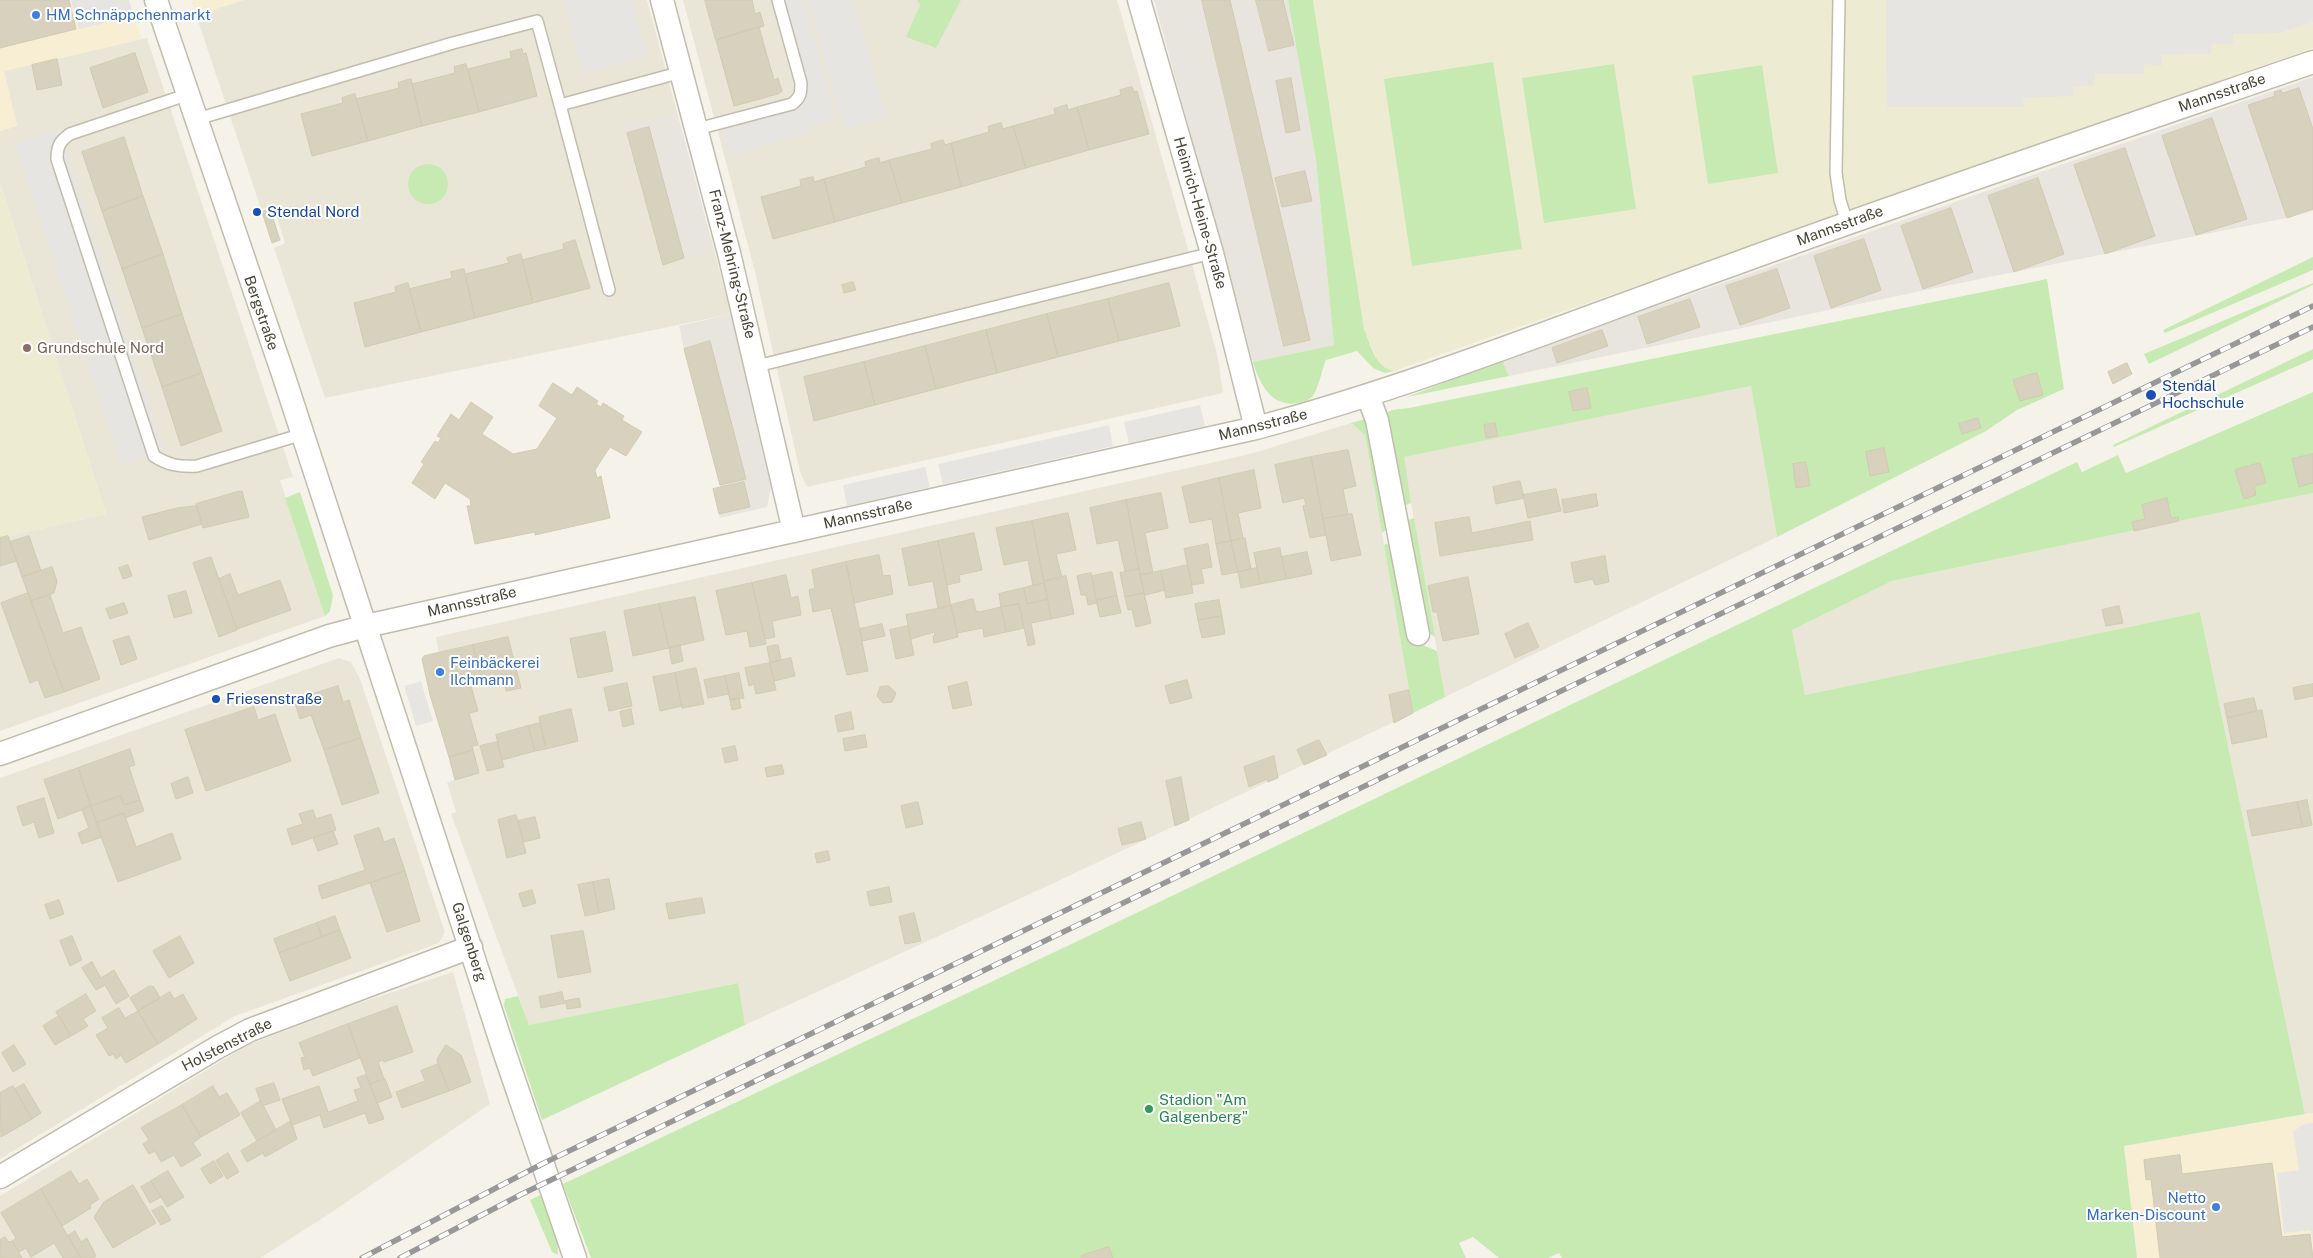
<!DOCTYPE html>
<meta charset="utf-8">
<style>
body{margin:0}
canvas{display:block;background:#f5f3e9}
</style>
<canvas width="2313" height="1258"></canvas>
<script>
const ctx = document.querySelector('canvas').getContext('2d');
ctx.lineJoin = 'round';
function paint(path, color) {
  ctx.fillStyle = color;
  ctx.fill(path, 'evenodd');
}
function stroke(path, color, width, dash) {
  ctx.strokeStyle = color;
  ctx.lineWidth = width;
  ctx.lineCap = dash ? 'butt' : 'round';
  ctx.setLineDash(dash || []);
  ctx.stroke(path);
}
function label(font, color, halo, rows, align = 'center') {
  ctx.font = font + ' "Public Sans",sans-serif';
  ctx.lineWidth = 4;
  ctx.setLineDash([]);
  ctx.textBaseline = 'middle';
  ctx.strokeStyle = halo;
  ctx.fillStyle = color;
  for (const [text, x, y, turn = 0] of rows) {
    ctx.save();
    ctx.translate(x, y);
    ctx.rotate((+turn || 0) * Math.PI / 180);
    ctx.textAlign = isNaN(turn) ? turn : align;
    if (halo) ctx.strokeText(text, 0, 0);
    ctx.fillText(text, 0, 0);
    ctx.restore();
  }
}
paint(new Path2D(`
 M244,0H647L677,112L625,126L663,264L714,250L731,314L325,398L274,248L285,243L273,206L261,209L196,15Z
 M683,0H1117L1186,242L1218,358L1223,393L807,487L800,472L755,272Z
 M147,38L293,477L280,480L325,616L0,731V538L106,514L0,182V131L17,126L4,71Z
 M1751,386L1777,537L1445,697L1403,457Z
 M1351,423L1365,435L1413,713L1056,882L745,1025L737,983L529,1025L451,814L456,812L447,783L455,779L430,695L422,659L424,656L439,652L436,637L1250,454Z
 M2313,493V1113L2305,1114L2200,612L1805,695L1792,630L1892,581Z
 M339,658L351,662L360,679L445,932L439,943L235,1016L0,1159V778Z
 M453,972L490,1104L326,1216L260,1258H0V1196L246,1046L341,1009Z`), '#e9e6d7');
paint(new Path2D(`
 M0,0H129L142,39L4,71L17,126L0,131Z
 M191,0H244L196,15Z
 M2313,1113V1258H2137L2124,1146Z`), '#f7eed4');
paint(new Path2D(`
 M1154,0H1288L1316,160L1334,345L1253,362Z
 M2313,77V211L2287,218L2014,272L1509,376L1502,360Z
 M677,112L714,250L663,265L625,125Z
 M731,314L771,488L767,507L720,518L713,489L720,487L684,349L679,326Z`), '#e7e5de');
paint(new Path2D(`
 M1313,0H2313V48L1394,371L1386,370L1378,362L1364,329Z
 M0,182L106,514L0,538Z`), '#eeebd3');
paint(new Path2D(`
 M917,0H961L936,48L906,37L920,5Z
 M1288,0H1313L1364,329C1371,345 1375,368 1394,371L1385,373L1373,368L1357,351L1326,360C1322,369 1318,391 1312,397C1308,401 1302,402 1297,403C1271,408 1259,382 1253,362L1334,345L1316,160Z
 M1493,62L1522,249L1412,266L1384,79Z
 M1614,64L1636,209L1544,223L1522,78Z
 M1762,65L1778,173L1708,184L1692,76Z
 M408 184a20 20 0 1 1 40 0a20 20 0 1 1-40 0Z
 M2313,257V270L2165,333L2163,330Z
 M2047,279L2064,389L2017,410L1986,431L1777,537L1751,386L1404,457L1411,503L1406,505L1397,479L1386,413L1392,410L1409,408Z
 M2313,283V285L2149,364L2144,354Z
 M2313,349V359L2114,447L2113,445Z
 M1502,360L1509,376L1407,397Z
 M2313,392V493L1892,581L1792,630L1805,695L2200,612L2305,1114L2124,1146L2137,1258H1562L1559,1253L1548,1258H1499L1473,1237L1459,1243L1466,1258H591L563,1184L1082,939L2077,462L2082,472L2118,455L2126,473Z
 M1365,419L1369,422L1387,529L1382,533L1365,435L1351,423Z
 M300,492L333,595L330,611L325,616L285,498Z
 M1414,518L1435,637L1428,632L1408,520Z
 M1393,541L1418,643L1437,651L1445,697L1413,713L1384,545Z
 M738,983L745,1025L542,1120L504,1006L505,999L518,996L529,1025Z
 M540,1195L557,1240L558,1255L552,1252L530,1200Z`), '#c7eab2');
paint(new Path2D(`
 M71,0H129L134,16L79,29Z
 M563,0H632L647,56L583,74Z
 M770,0H804L836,119L809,127L810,133L729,155L719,117L798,96Z
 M808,0H854L886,118L844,130Z
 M1886,0H2313V22L2280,33L2233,34V44H2212L2211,54L2162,55V66L2144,64V74H2095L2094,85L2073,87V96L2023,98L2024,107H1887Z
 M59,129L165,451L121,466L15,143Z
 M1200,405L1205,426L1129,443L1124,422Z
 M1109,425L1113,446L943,484L938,464Z
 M925,467L930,487L847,506L843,485Z
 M421,681L433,721L416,726L404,686Z
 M2313,1123V1244L2311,1230L2284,1233L2277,1173L2299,1170L2293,1131L2305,1124Z`), '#e6e5e1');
const building = new Path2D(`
 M0,0H69L76,29L0,48Z
 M705,0H752L755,14L760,12L764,26L716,40Z
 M1202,0H1230L1310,340L1284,346Z
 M1256,0H1283L1294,45L1269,51Z
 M759,27L774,80L778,78L782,91L778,94L734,106L716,40Z
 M522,49L523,54L526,53L537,96L479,112L468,69L511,58L510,52Z
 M135,53L148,92L103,108L90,68Z
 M57,59L62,85L37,90L32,65Z
 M466,64L479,112L422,126L412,84L455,73L454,67Z
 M1291,78L1300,130L1286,133L1276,81Z
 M411,79L422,126L368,141L356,99L399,88L398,83Z
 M1132,87L1134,92L1137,91L1149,134L1089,150L1077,107L1121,95L1120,90Z
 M2299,88L2313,129V209L2287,218L2248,105L2275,96L2274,92L2281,90L2282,93Z
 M355,94L368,141L312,156L301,114L343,103L342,98Z
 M1067,105L1068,110L1077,107L1089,150L1026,168L1013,126L1055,114L1054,109Z
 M2212,118L2247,219L2196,235L2162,136Z
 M1001,123L1003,129L1013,126L1026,168L961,187L951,143L989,132L988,127Z
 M649,127L684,258L663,265L627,133Z
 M124,137L143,196L102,211L82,152Z
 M943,140L945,145L951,143L961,187L902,203L889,160L932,149L931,144Z
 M2125,148L2155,236L2105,254L2074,165Z
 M879,158L880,163L889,160L902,203L835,222L824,179L866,167L865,162Z
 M1305,171L1312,201L1282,207L1275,178Z
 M813,177L814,182L824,179L835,222L773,239L761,197L801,186L800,180Z
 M2038,178L2064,254L2014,272L1988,196Z
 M143,196L163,254L122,269L102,211Z
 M1951,208L1973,272L1923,289L1901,226Z
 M270,209L280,240L272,243L262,212Z
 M1864,239L1881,290L1831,308L1814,256Z
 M575,240L590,288L533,303L522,260L564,249L563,244Z
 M163,254L182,314L142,328L122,269Z
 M521,254L533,303L475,318L465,274L509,263L507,258Z
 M464,269L475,318L421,332L409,289L452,278L451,272Z
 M1777,269L1790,308L1740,325L1726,286Z
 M853,282L856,290L844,293L842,285Z
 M408,283L421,332L365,347L354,303L396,292L395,287Z
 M1169,283L1180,326L1119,341L1108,299Z
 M1108,299L1119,341L1058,357L1047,314Z
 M1690,299L1700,327L1647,344L1638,317Z
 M182,314L202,373L162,387L142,328Z
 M1047,314L1058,357L997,373L986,330Z
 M986,330L997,373L936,389L925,346Z
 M1602,330L1608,346L1557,363L1552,348Z
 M710,341L746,479L720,485L684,349Z
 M925,346L936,389L875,405L864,362Z
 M864,362L875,405L814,421L804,377Z
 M2127,363L2132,374L2113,384L2108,372Z
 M202,373L222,431L181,446L162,387Z
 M2037,373L2043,395L2020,401L2013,380Z
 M553,383L572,395L577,387L598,401L596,404L601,407L603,403L624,416L622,420L642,432L626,456L610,447L595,470L597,478L601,476L610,518L535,535V532L475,544L467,506H471L470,499L445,483L435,499L412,483L424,464L421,462L435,441L438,443L441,438L437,436L451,414L459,420L471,402L493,417L482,434L513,454L537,449L557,418L539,406Z
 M1587,388L1591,408L1573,411L1569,392Z
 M1978,418L1981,428L1962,434L1959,424Z
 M1495,423L1498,436L1486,438L1484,425Z
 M1884,448L1889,472L1870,476L1866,452Z
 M1348,450L1356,486L1343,489L1348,514L1323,519L1311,457Z
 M2313,454V483L2299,487L2292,459Z
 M1311,457L1326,535L1310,538L1303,506L1306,505L1304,498L1283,503L1275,465Z
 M1806,462L1810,486L1796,488L1793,464Z
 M2260,463L2266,483L2254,486L2256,495L2244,499L2235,470Z
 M1254,470L1261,508L1238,513L1243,538L1231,541L1219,478Z
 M1219,478L1231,541L1216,544L1212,519L1190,523L1182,487Z
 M1520,481L1524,498L1496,504L1493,487Z
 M744,482L750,507L719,514L713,489Z
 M1556,489L1561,511L1528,518L1523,495Z
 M240,491H242L249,517L203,528L196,504Z
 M1161,493L1168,528L1145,533L1153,573L1140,575L1126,500Z
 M1596,494L1598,506L1564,513L1562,500Z
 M2167,498L2171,518L2178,517L2179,521L2134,531L2132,522L2145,519L2142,505Z
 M1126,500L1139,569L1125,571L1118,540L1097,544L1090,508Z
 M197,506L202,524L149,540L142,517L177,508Z
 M1068,513L1076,550L1056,554L1062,578L1044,581L1032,521Z
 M1352,514L1361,555L1331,561L1323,519Z
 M1469,517L1472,533L1530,521L1533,540L1440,556L1435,523Z
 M1032,521L1044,583L1033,586L1028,560L1004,565L996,528Z
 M974,533L982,570L959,575L960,582L947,585L938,541Z
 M8,536L17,561L0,566V538Z
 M29,536L41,571L22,577L10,542Z
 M1245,538L1251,569L1238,572L1231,541Z
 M938,541L951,606L938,609L933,581L909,586L902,549Z
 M1231,541L1238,572L1222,575L1216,544Z
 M1208,544L1212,567L1201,569L1204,583L1192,585L1184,549Z
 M1280,548L1286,579L1260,584L1254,553Z
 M1307,552L1312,574L1286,579L1282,557Z
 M879,555L883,576L890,575L893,594L854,603L846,562Z
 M1605,556L1609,582L1595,585L1593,579L1575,583L1571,563Z
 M211,557L237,630L219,637L193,563Z
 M846,562L868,671L847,675L831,608L813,612L809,590L815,588L812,570Z
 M128,565L132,576L123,579L119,568Z
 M1188,565L1193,593L1166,598L1161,571Z
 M52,567L57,581L54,593L31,601L22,577Z
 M1257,568L1260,584L1241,588L1238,572Z
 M1139,569L1144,593L1125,597L1120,573Z
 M1161,571L1165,590L1145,595L1140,575Z
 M1112,572L1117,596L1096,600L1092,576Z
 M1091,573L1097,603L1088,605L1086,595H1081L1077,576Z
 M230,574L238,595L280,580L291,610L237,629L219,579Z
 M786,575L791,598L798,596L801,615L772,621L775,637L765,639L752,583Z
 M1066,576L1074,614L1051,619L1044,581Z
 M1468,577L1479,634L1443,641L1437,612H1433L1428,586Z
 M752,583L766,644L750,647L747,631L726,635L716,591Z
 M1044,583L1048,599L1027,604L1024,588Z
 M1024,588L1027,604L1048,599L1051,619L1031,623L1035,644L1028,646L1019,604L1001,607L999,594Z
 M186,591L192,613L174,618L168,596Z
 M28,593L64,692L45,698L38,680L30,683L1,603Z
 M1144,593L1151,623L1136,627L1132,609L1128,610L1125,597Z
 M50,595L63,633L81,627L100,679L64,692L31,601Z
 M1117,596L1121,613L1100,617L1096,600Z
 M695,597L704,640L669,648L659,604Z
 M973,599L976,611L979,612L1001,607L1006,632L984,637L983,628L957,633L951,605Z
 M1219,600L1222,616L1198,620L1195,604Z
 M124,603L128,613L110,619L106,609Z
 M659,604L669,648L633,656L624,611Z
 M1019,604L1024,628L1007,632L1001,607Z
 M951,606L958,637L934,643L933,636L935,635L934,632L911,639L906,615Z
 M2119,606L2123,623L2106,626L2102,610Z
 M1222,616L1225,634L1202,638L1198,620Z
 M1528,623L1539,647L1515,658L1505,634Z
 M882,624L885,636L862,641L860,629Z
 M908,626L914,655L896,659L890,630Z
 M605,632L613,671L578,678L570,639Z
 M129,636L137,659L121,665L113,641Z
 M508,637L521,688L506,691L503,678L483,683L473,645Z
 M473,645L483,683L471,686L478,711L469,713L478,745L472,746L473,750L449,757L430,695L422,659L424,656Z
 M680,645L683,661L672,664L669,648Z
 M778,645L781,660L770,663L767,647Z
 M791,658L795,676L774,681L770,663Z
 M770,663L776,690L756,694L754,684L749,686L745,668Z
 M696,668L704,704L682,708L675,673Z
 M675,673L682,706L660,711L653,677Z
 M739,673L744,698L730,700L725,676Z
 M725,676L729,694L708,698L704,680Z
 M1187,680L1192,698L1170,704L1165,686Z
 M967,682L972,705L953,709L948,687Z
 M627,683L632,706L609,711L604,688Z
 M2313,684V696L2295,700L2293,688Z
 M338,686L343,702L349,700L361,738L324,750L311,715L300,719L294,700Z
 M889,686L896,693L892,702L883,703L877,696L880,687Z
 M1409,690L1413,713L1394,723L1389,695Z
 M739,698L741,708L732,710L730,700Z
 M2254,698L2257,711L2227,718L2224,704Z
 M254,707L258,720L275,714L291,761L206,791L185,730Z
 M571,709L578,741L546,749L539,717Z
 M631,709L634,724L623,727L620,712Z
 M2262,710L2267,737L2232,744L2227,718Z
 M851,712L854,729L838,732L835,716Z
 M540,723L546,749L535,751L528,726Z
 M528,726L535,751L502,760L496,735Z
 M865,735L867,747L845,751L843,739Z
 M361,738L379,793L342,805L324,750Z
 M1319,740L1327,755L1304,765L1297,750Z
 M497,742L504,767L487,771L480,746Z
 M735,746L738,760L725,763L722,749Z
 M130,749L135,765L129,767L140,800L124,805L121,796L91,806L78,768Z
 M473,750L479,773L455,780L449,757Z
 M1274,756L1278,778L1268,782L1267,779L1249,787L1244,767Z
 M782,765L784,774L767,777L765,768Z
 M78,768L91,806L58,819L44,780Z
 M188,777L193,793L176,799L171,784Z
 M1181,777L1189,820L1175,826L1166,781Z
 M121,796L124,805L140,800L144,811L125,818L124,813L96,823L91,806Z
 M44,798L54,833L39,838L34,822L23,826L17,807Z
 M2307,800L2312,825L2303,827L2297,802Z
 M918,802L923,824L906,828L901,806Z
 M2297,802L2303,827L2252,836L2247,811Z
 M91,806L102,837L82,844L78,833L89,828L82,810Z
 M313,810L316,819L331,814L336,830L292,845L287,829L303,824L299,814Z
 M124,813L136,847L172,833L181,859L118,882L96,823Z
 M516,815L526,853L507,858L498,820Z
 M535,817L540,838L524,842L518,821Z
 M1141,822L1146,839L1122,845L1118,829Z
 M379,828L384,842L394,838L405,871L322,899L318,886L365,870L354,836Z
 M333,831L338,844L318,851L313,838Z
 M828,851L830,860L817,863L815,854Z
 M405,871L420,921L387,932L370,883Z
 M609,879L615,909L599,913L593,882Z
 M593,882L599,913L585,916L578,885Z
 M889,887L892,902L870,906L867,892Z
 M532,890L536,903L523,907L519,894Z
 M702,898L705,913L669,919L666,904Z
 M59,900L64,914L50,919L45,905Z
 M914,913L921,941L905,944L899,917Z
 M335,916L340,930L322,937L317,923Z
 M317,923L322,937L279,953L274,939Z
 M340,930L351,958L290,981L279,953Z
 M583,931L591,972L558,978L551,936Z
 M72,936L82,960L70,966L60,941Z
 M180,936L194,963L169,978L153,951Z
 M92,962L101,978L114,970L129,996L116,1004L105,985L96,990L82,968Z
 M150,986L154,987L160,998L138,1011L130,998Z
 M170,992L174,999L183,994L197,1019L158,1044L138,1011Z
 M562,992L564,1001L579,998L581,1007L567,1009L566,1003L541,1008L539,997Z
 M86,994L96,1011L83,1019L88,1026L71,1036L56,1012Z
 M397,1006L413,1052L384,1062L383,1060L378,1062L384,1079L370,1084L348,1024Z
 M119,1008L125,1018L138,1011L158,1044L126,1063L121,1055L116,1059L113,1054L109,1056L96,1035L108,1028L102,1018Z
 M59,1016L71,1036L55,1045L43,1026Z
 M348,1024L360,1058L313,1076L310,1068L304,1070L301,1058L305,1057L299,1043Z
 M14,1045L26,1064L13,1072L2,1053Z
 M446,1045L461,1055L471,1082L449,1091L437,1060Z
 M438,1064L449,1091L402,1108L396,1092L425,1081L421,1071Z
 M366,1075L384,1119L369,1124L365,1113L324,1128L320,1115L292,1125L282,1099L319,1086L328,1112L358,1101L354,1090L361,1088L357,1078Z
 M385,1079L392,1097L377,1103L370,1084Z
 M274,1083L280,1100L262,1106L256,1089Z
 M24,1084L41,1113L32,1119L15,1089Z
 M13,1086L32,1119L1,1137L0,1093Z
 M213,1086L219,1097L227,1093L240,1115L201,1137L182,1105Z
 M261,1101L276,1130L257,1141L241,1113Z
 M182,1105L201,1137L193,1143L201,1155L181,1167L174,1155L161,1162L155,1151L149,1154L143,1144L149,1140L141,1128Z
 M291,1121L297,1139L265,1157L263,1153L247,1162L241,1151Z
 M228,1153L239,1172L227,1179L216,1161Z
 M2180,1155L2182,1174L2272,1163L2282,1237L2310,1234L2313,1258H2160L2151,1179L2146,1180L2144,1160Z
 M214,1161L223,1176L210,1184L201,1169Z
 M71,1171L79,1184L87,1179L99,1199L90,1205L91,1208L62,1226L41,1189Z
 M168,1171L184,1197L167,1207L151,1181Z
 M151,1181L161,1197L150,1203L141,1187Z
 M133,1185L156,1223L113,1248L94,1217L104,1202Z
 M41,1189L62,1226L81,1258H63L54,1243L31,1257L26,1248L19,1252L12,1241L16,1238L1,1213Z
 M162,1206L171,1220L161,1225L152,1211Z
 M75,1231L81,1242L87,1238L96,1256L93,1258H81L68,1236Z
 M5,1237L9,1242L12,1241L22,1258H0V1240Z
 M1109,1247L1113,1258H1081V1256Z`);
paint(building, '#d7d1be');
stroke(building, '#d2cbb1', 1);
const service = new Path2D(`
 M1839,0L1836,173L1840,200L1847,223
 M189,94L70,134C60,141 57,146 57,159L154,456C168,465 179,467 197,466L303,434
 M560,105L609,290
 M197,119L453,43L537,21L560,105L682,72
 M697,129L792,104C800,98 801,94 801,83L778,0
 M757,366L1212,253`);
const minor = new Path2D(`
 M156,0L284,377L504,1051L575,1258
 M662,0L729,253L794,531
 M1139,0L1212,253L1256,428
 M1368,396L1377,420L1418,634
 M0,754L329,636L366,626L1256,428C1417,385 1572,322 1729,266C1923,195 2118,129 2313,62
 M0,1177L218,1047L250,1030L471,947`);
stroke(service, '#c1bdab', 14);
stroke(minor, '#c1bdab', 25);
stroke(service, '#fff', 11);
stroke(minor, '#fff', 22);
const rail = new Path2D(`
 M362,1258L542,1164L2313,306
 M400,1258L522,1194L2313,327`);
stroke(rail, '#989898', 5.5);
stroke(rail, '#fff', 4, [11]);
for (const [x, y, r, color] of [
 [36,15,5,"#3f7fe0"],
 [257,212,5,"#1a4fb4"],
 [27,348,5,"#8d6e63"],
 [2151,395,6,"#1a4fb4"],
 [440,672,5,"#3f7fe0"],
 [216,699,5,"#1a4fb4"],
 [1149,1109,5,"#2e9e5b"],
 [2216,1207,5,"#3f7fe0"]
]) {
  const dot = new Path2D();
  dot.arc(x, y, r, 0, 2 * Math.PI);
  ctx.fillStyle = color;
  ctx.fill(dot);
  stroke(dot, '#fff', 2);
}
label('15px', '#366cbe', '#fff', [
 ["HM Schnäppchenmarkt",46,15],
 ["Feinbäckerei",450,663],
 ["Ilchmann",450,680],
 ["Netto",2206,1198,"right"],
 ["Marken-Discount",2206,1215,"right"]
], 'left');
label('15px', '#494537', '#fff', [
 ["Mannsstraße",2222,93,-19],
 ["Heinrich-Heine-Straße",1200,213,74],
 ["Mannsstraße",1840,226,-20],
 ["Franz-Mehring-Straße",732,264,76],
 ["Bergstraße",261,313,71],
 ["Mannsstraße",1263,425,-14],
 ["Mannsstraße",868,514,-13],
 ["Mannsstraße",472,602,-13],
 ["Galgenberg",469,942,72],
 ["Holstenstraße",227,1045,-27]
]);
label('15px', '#164399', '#fff', [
 ["Stendal Nord",267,212],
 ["Stendal",2162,386],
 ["Hochschule",2162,403],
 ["Friesenstraße",226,699]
], 'left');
label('15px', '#785e54', '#fff', [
 ["Grundschule Nord",37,348]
], 'left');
label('15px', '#27864d', '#fff', [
 ["Stadion \"Am",1159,1100],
 ["Galgenberg\"",1159,1117]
], 'left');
</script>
